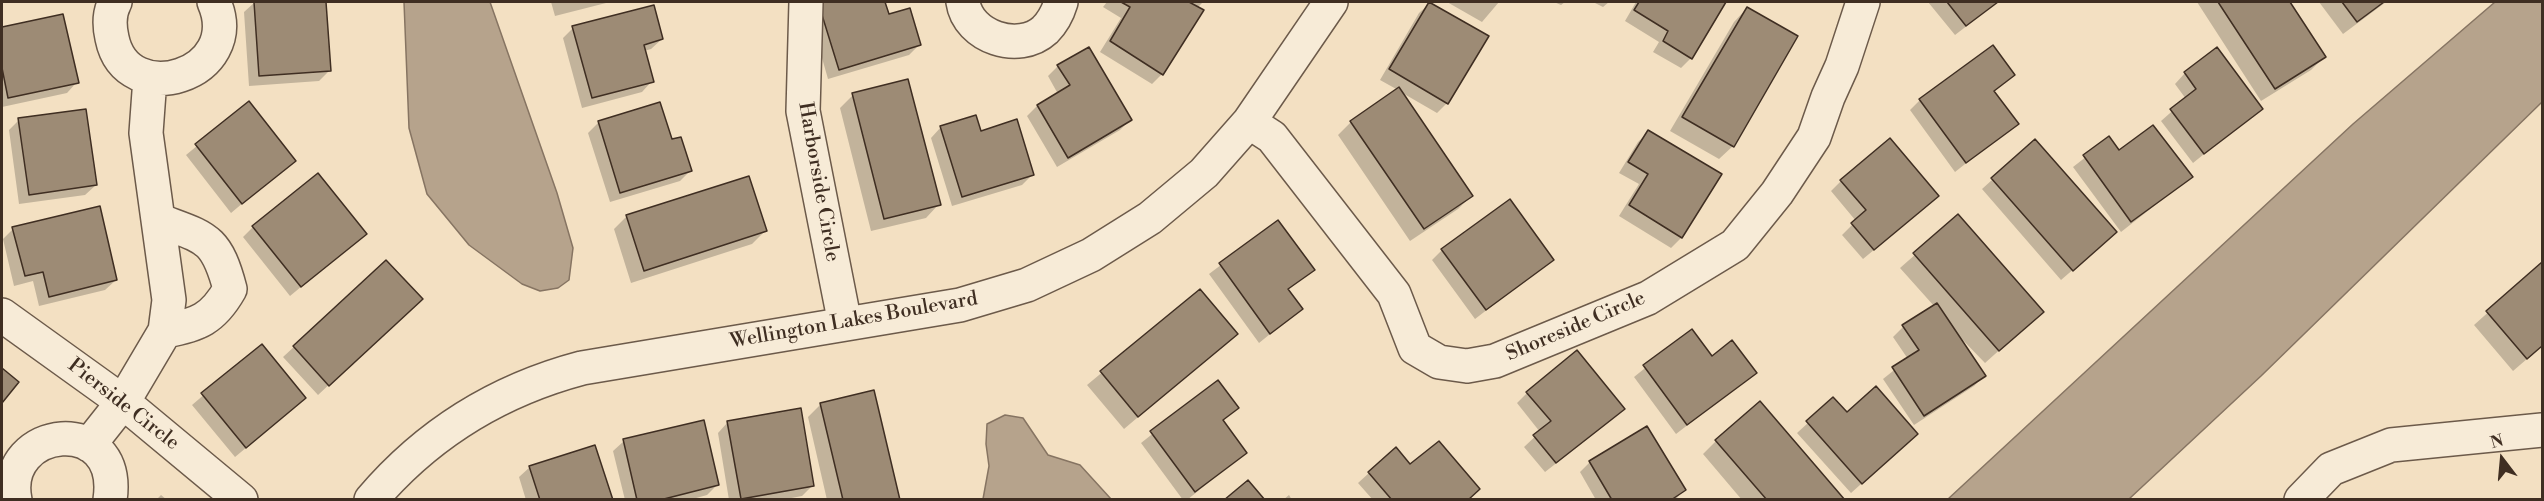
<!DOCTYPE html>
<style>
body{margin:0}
#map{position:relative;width:2544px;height:501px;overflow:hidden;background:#f3e0c2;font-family:"Libre Bodoni",serif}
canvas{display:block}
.frame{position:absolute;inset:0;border:3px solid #3f2e22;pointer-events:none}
.north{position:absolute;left:2472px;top:429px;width:60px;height:60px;-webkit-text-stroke:4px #f7ebd7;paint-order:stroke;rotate:344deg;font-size:16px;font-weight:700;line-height:24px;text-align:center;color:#3f2e22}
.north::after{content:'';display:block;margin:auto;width:21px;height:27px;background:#3f2e22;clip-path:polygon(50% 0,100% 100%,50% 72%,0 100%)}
</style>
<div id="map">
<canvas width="2544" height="501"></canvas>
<div class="frame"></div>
<div class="north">N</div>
</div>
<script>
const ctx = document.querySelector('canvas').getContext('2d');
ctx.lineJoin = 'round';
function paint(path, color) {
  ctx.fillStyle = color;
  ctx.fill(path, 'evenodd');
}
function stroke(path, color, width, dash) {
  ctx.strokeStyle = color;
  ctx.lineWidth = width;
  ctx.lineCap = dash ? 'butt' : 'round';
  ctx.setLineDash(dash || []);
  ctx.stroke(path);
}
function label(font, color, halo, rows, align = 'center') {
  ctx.font = font + ' "Libre Bodoni",serif';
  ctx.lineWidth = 4.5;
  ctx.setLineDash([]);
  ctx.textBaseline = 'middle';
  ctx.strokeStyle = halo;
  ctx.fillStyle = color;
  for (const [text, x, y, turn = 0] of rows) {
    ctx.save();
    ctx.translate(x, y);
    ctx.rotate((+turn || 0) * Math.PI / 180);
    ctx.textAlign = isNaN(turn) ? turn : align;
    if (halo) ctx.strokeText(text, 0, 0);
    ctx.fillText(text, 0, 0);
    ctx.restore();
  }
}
const water = new Path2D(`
 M404,2H490L557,193L573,248L569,280L558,288L540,291L522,284L469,245L427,194L409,128Z
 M2495,2H2542V102L2261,376L2129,499H1948L2353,124Z
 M1005,415L1023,418L1048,455L1080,465L1111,499H983L989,466L986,444L987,424Z`);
paint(water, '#b6a38c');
stroke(water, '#867462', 1.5);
paint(new Path2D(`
 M255,2H324L329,71L319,81L249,86L244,12Z
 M551,2H610L555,16Z
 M815,2H884L888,16L920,44L909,55L828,79L808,9Z
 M1107,2H1187L1191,4L1192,2H1203L1197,8L1162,74L1152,84L1100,52L1121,18L1103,7Z
 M1447,2H1499L1482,22Z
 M1554,2H1565L1561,5Z
 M1593,2H1609L1603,7Z
 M1636,2H1725L1691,58L1681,68L1653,52L1659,42L1625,21Z
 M1928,2H1998L1955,35Z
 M2197,2H2288L2324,57L2311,70L2261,101Z
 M2319,2H2386L2343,34Z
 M1430,3L1447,103L1437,113L1399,91L1471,196L1458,209L1410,241L1338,135L1351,122L1398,90L1380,80L1419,13Z
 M1747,8L1733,146L1719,159L1670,131L1734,22Z
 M62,16L77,82L67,93L2,107V29Z
 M573,28L662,39L651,49L644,51L652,81L642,92L582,108L563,38Z
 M1058,66L1130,120L1120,130L1057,167L1027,116L1037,106L1058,94L1048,76Z
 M2185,73L2261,108L2193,163L2161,121L2186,99L2175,84Z
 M2013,75L1994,92L2017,123L1955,172L1910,110L1920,100Z
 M853,95L939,204L926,218L871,231L840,108Z
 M249,103L294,160L231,213L186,155Z
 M659,104L671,141L690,171L680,181L610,202L588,133L598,123Z
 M19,120L96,185L85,195L19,204L9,130Z
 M941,127L980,132L1032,175L1022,185L952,206L931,138Z
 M1648,132L1719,175L1681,238L1671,248L1619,216L1639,184L1619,173L1638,142Z
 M2109,139L2119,152L2191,177L2121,232L2073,167Z
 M2035,141L2105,242L2061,280L1982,189Z
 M1841,181L1927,206L1863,259L1842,235L1856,221L1831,191Z
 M627,216L765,231L752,244L631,283L614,229Z
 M1958,217L2042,312L1985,363L1955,332L1984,376L1974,386L1914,425L1883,379L1908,359L1893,337L1903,327L1934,306L1900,268Z
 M1278,222L1313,270L1287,291L1301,309L1259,343L1209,274Z
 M253,227L365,234L290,296L243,237Z
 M13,229L116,280L105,290L39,306L33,281L14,286L3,239Z
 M1442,250L1552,260L1475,319L1432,260Z
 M386,262L410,309L318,395L283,357Z
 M2542,264V346L2513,371L2474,325Z
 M1200,291L1236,334L1124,429L1087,385Z
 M1691,331L1711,358L1755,373L1676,434L1634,377Z
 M261,346L294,408L235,457L192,405Z
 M1218,382L1237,408L1222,422L1245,453L1187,500H1183L1141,443Z
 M1527,393L1613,419L1545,472L1524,447L1540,432L1517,403Z
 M1833,400L1847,415L1906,444L1851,493L1797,433Z
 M821,404L898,500H827L808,417Z
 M728,422L813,485L802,496L781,500H729L718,433Z
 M624,441L717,485L707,495L689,500H625L613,451Z
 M1716,441L1843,500H1742L1703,454Z
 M1590,462L1684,490L1675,500H1596L1580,472Z
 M530,467L612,500H526L519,477Z
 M1369,473L1468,500H1373L1358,483Z
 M161,495L167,500H156Z
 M1289,495L1292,500H1283Z`), '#0003');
const building = new Path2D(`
 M254,2H326L331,71L259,76Z
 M818,2H885L889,14L910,8L921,45L839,70Z
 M1121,2H1189L1204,10L1163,75L1110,41L1130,7Z
 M1429,2L1489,36L1448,104L1389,69Z
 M1639,2H1726L1692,59L1663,41L1668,31L1634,10Z
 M1947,2H1998L1966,26Z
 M2218,2H2290L2326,57L2275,89Z
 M2342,2H2384L2357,22Z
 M654,5L663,39L644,45L654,82L592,98L572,26Z
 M1747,7L1798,36L1734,147L1682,117Z
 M63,14L79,83L8,98L2,68V27Z
 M1993,45L2015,75L1994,91L2019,124L1966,163L1919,99Z
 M1089,47L1132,120L1068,158L1037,105L1070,85L1057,65Z
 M2217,47L2263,109L2204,154L2170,109L2196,89L2184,72Z
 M908,79L941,205L884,219L852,93Z
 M1399,87L1473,196L1424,229L1350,121Z
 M249,101L296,161L242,204L195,144Z
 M660,102L672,139L681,137L692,171L620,193L598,121Z
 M86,109L97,185L29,195L18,118Z
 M976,115L981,131L1017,119L1034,175L962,197L940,126Z
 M2153,125L2193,177L2131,222L2083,155L2109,136L2119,150Z
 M1648,130L1722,174L1682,238L1629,205L1648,174L1628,162Z
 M1890,138L1939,196L1874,250L1851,223L1866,210L1840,180Z
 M2035,139L2117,232L2073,271L1991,178Z
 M318,173L367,234L301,287L252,226Z
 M749,176L767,231L644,271L626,215Z
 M1510,199L1554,260L1486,310L1441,249Z
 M100,206L117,280L49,297L43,272L25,276L12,227Z
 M1958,214L2044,312L1999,351L1913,253Z
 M1278,220L1315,270L1288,289L1303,309L1270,334L1219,263Z
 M386,260L423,299L329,386L293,346Z
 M2542,262V346L2527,359L2486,311Z
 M1200,289L1238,334L1138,417L1100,371Z
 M1937,303L1986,376L1924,416L1892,367L1919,350L1902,325Z
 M1692,329L1712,356L1732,340L1757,373L1687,425L1643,365Z
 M262,344L306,398L246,448L201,393Z
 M1577,350L1625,409L1556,463L1533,435L1551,421L1526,392Z
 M2,368L19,382L2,403Z
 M1218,380L1239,408L1223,420L1247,453L1195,492L1150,431Z
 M1876,386L1918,434L1862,484L1806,421L1833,397L1847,412Z
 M874,390L900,500H843L820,403Z
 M1760,401L1845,500H1767L1715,440Z
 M801,408L814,486L741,499L727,421Z
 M704,420L719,485L660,500H637L623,439Z
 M1647,426L1686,490L1671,500H1612L1589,461Z
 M1439,441L1480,489L1468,500H1392L1368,472L1396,447L1410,464Z
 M595,445L613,500H540L529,466Z
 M1248,480L1265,500H1224Z`);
paint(building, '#9d8b75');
stroke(building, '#3f2e22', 1.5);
const minor = new Path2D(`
 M115,2C109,13 109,25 112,38C127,112 246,75 214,2
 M806,2L803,111L845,324
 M963,2C968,37 1019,54 1045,30C1053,22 1058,12 1061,2
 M1249,122L1272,137L1394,294L1415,348L1439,362L1467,366L1495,361L1648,298L1735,245L1777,193L1814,137L1828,97L1842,66L1863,2
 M158,220C205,238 216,236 230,289C213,319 198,325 165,331
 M2,315L123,402L241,500
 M89,445L123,402L165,331L169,300L146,133L150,78
 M15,500C0,426 123,411 110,500
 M371,500C427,434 499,390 582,368L960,305L1027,285L1091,255L1150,218L1204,173L1249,122L1331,2
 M2301,500L2331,469L2391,445L2542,430`);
stroke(minor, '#6c5a4a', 36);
stroke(minor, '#f7ebd7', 33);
label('20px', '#3f2e22', '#f7ebd7', [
 ["Harborside Circle",818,182,80],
 ["Wellington Lakes Boulevard",854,321,-10],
 ["Shoreside Circle",1576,327,-23],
 ["Pierside Circle",123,405,38]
]);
</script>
